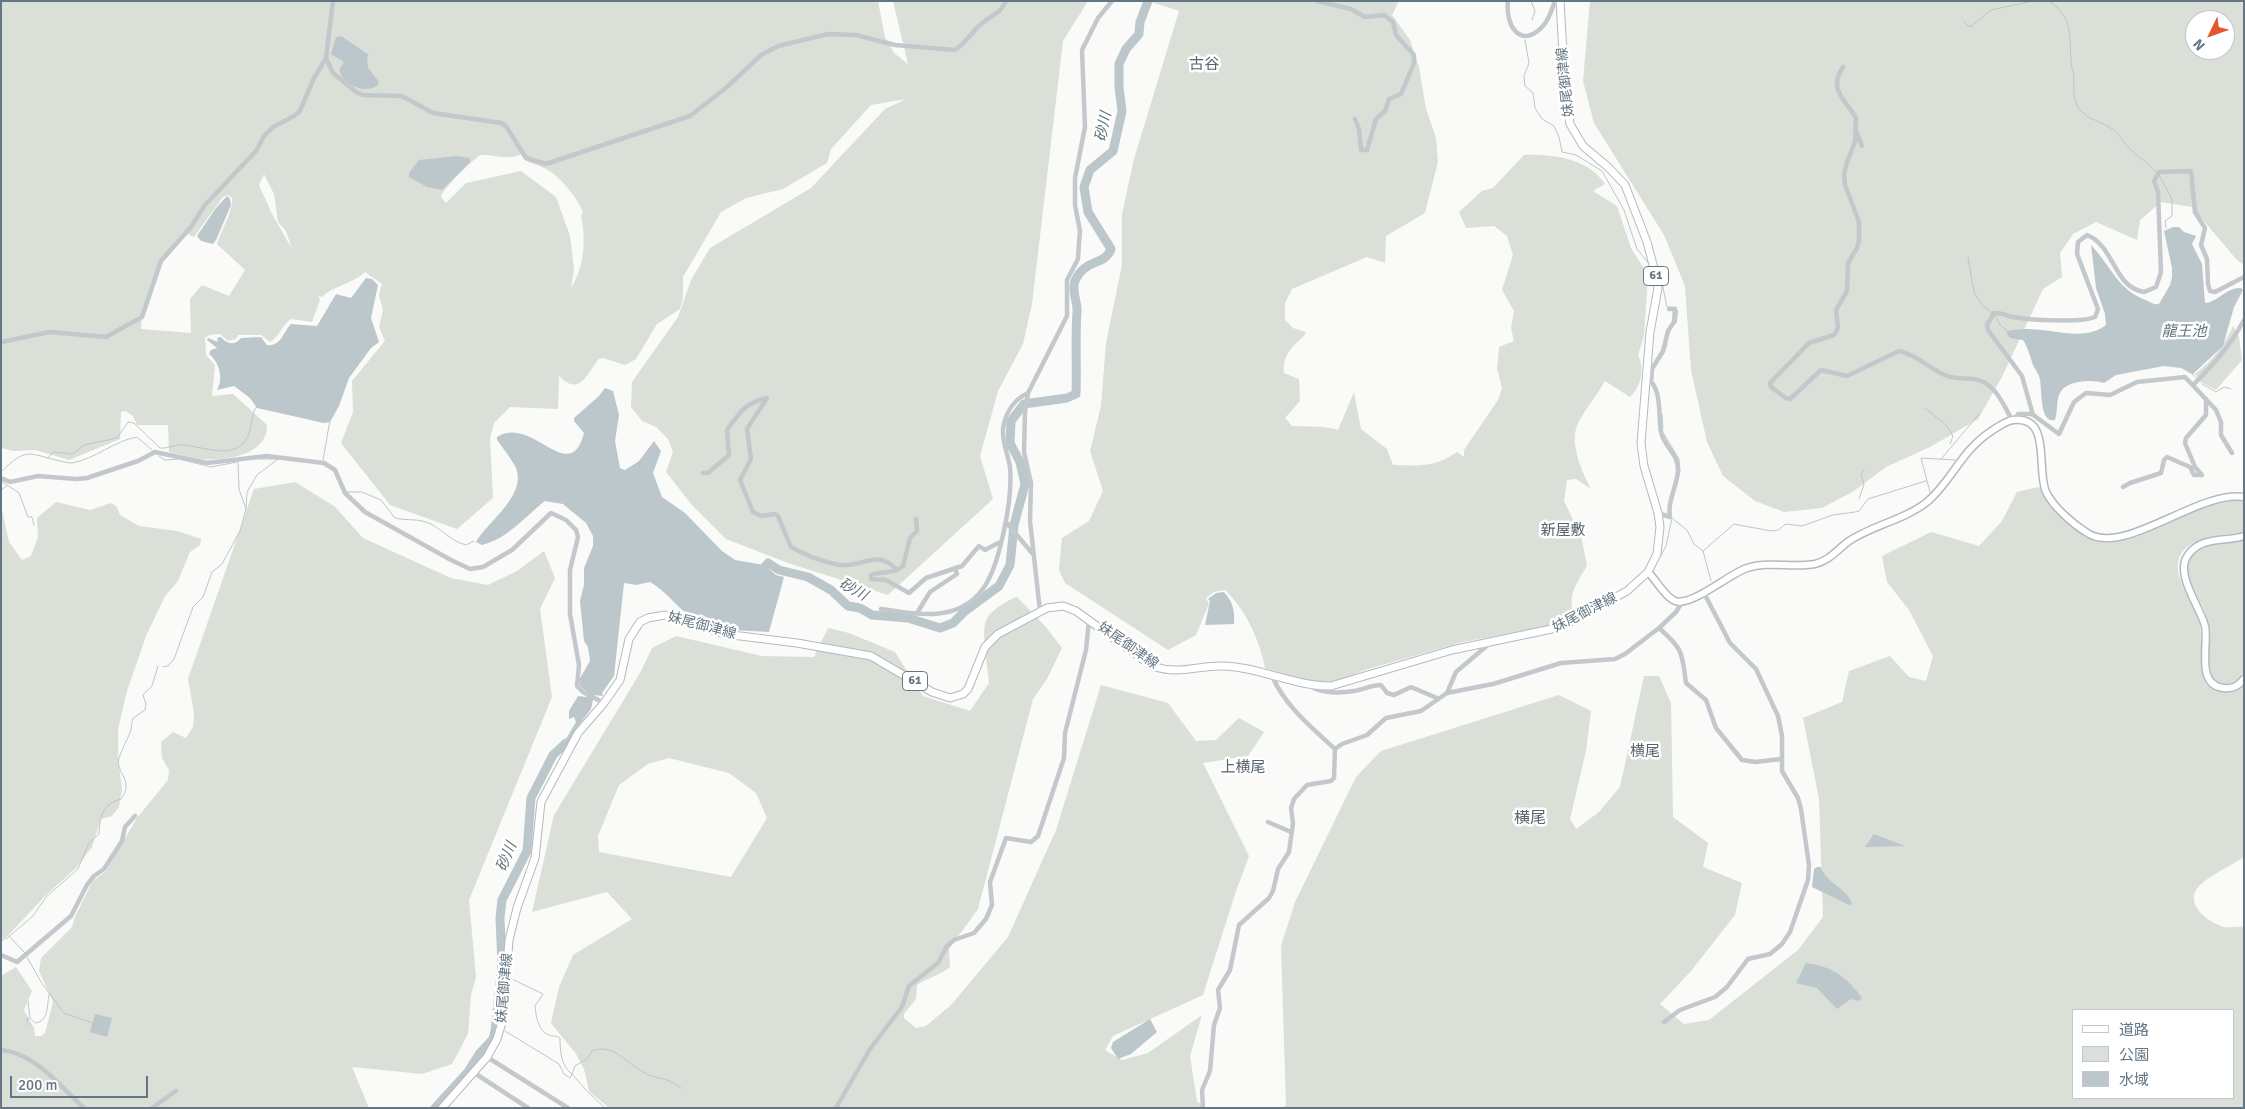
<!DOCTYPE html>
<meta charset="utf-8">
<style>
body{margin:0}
#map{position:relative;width:2245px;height:1109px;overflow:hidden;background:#fafaf8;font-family:Signika,"Noto Sans JP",sans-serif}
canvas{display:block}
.frame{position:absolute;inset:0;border:2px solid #657683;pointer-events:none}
.legend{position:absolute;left:2072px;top:1009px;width:162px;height:90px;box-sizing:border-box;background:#fff;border:1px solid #c1c8cd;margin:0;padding:6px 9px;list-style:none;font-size:15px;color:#657683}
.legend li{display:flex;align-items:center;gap:10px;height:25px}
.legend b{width:25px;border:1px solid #c1c8cd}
.north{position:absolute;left:2185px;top:10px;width:50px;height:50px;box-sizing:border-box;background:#fff;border:1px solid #c1c8cd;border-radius:50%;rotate:228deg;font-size:14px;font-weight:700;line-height:20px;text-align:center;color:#657683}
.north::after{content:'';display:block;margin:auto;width:18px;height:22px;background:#e4572e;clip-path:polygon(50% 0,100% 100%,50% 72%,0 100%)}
.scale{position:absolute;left:10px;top:1076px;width:138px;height:22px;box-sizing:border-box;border:2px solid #657683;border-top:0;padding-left:6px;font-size:15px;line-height:18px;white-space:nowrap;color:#657683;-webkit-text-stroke:4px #fff;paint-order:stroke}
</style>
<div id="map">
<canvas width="2245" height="1109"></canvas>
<div class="frame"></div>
<ul class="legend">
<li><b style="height:6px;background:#fff"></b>道路</li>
<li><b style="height:14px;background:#dadfd7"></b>公園</li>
<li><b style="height:14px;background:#bbc7cb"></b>水域</li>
</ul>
<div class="north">N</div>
<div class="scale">200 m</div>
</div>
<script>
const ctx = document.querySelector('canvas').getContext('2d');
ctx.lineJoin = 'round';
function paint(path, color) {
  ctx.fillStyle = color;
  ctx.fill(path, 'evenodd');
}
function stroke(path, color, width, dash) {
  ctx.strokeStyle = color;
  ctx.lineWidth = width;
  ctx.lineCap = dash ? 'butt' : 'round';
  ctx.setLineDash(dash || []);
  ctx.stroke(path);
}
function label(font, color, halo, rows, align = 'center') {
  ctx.font = font + ' Signika,"Noto Sans JP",sans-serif';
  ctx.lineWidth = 5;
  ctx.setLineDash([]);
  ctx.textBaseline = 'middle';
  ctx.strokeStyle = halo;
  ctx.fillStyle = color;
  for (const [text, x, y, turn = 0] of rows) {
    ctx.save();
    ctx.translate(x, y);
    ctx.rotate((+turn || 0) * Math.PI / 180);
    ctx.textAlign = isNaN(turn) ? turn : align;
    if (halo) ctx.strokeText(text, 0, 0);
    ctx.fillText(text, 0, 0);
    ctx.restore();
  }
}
paint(new Path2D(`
 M1,1H878L885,37L894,53L908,64L893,1H1088L1063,41L1032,304L1023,344L998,391L980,456L993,499L888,595L788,563L726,539L692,505L666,472L673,452L668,439L656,427L642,421L631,407L632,382L678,317L691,280L710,248L811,188L885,109L906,99L871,105L831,149L827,163L783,189L746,198L721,212L683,277V298L680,309L657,324L636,359L625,365L603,358L599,359C587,372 581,398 559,376L558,409L510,407L494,423L490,438L493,498L457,529L390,505L341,443L353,412L352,381L385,341L379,327L383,310L379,295L382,284L365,272C353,284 334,285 322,297L318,296L320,300L312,322L291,319C282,325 280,336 270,342L261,335H238L236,339L228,341L220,334L210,335L205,338L206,355L215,365L212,396L233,394L267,425C268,456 224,461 199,459C189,457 179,454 169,452L168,425H137L133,416L126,411L121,412L120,439L69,460L35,450L14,451L1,448ZM521,154C527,164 534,163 544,168C559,175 577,197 583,212L581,215C586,241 585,265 571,288L574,269L570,236L556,197L521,171L466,183L446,203L441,197C442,190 476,156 481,155C494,154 508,161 521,154ZM264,174L274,194L278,222L286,231L292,249L272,214L259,185ZM228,195L232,198C233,213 221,230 217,244L245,270L229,296L202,285L190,299L191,333L141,329L142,316L160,260L184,232L194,237L223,197Z
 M1148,1H1399L1392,15L1410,40L1419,67L1426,109L1436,138L1438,162L1425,213L1386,236L1385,263L1367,257L1292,289L1285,303V320L1293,328L1306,332L1304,336C1291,348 1283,354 1284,373L1299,379L1300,401L1285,418L1292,426C1308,427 1323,425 1338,430L1354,392L1361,429L1387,449L1393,465C1418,466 1436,467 1457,452L1464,457V450L1498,400L1502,388L1497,369L1499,347L1514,341L1511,328L1514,311L1502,290L1513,255L1507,236L1494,226L1466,228L1459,212L1482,191L1493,188L1524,155C1552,154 1588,158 1605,184L1593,191L1617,206L1631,248L1648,275L1644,336L1638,355C1645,369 1641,387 1630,397L1605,381C1597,395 1587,407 1579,421C1568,441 1581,470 1591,489L1576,479L1567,480L1564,501L1581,536L1587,566C1577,582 1567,596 1574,614L1554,625L1463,642L1368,669L1335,682L1306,680L1265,668C1260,641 1246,610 1225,590L1214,592L1206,598L1209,604L1196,635L1168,650L1065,583L1059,570L1062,538L1089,521L1103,491L1090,451L1101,406L1106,343L1122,265V214L1134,159L1179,11Z
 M1590,1H2244V265L2237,260L2192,207L2161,202L2140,220L2137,240L2096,222L2073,234L2060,253L2062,277L2043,289L2002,377L1978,419L1930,447L1886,467L1854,491L1822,508L1784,512L1755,501L1723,476L1707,442L1691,370L1685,286L1664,235L1594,123L1583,81ZM2195,20H2225V50H2195Z
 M2233,326L2239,337L2242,360L2216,390L2201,382L2195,374C2213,360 2224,346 2233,326Z
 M295,482L334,506L363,538L451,578L488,585L517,571L544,551L555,578L540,609L552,697L469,900L476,977L471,995L468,1034L452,1064L422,1074L352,1067L369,1108H1V976L16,967L32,991L24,1010L34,1028L35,1036H41L45,1033L53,1002L39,971L41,958L72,927L75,917L92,882L106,871L137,818L168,780L169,770L162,758L161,742L173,732L186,738L193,727L194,713L188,679L254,489Z
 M2039,487C2051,506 2084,547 2108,543C2135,540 2159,523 2184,513C2200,507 2219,504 2236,500L2244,501V532C2221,536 2175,536 2178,570C2179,583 2194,602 2198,616C2204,640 2198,659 2206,684C2221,692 2230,694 2244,684V857C2230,866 2212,874 2200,885C2182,903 2207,922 2224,927C2230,928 2238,926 2244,927V1108H1284L1286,1104L1281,946L1295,902L1356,777L1381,751L1559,695L1591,711L1586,751L1570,819L1576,829L1599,812L1620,787L1644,676H1659L1671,703L1673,817L1708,843L1703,867L1742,883L1735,915L1691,971L1660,1004L1684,1024L1709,1020L1798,950L1823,917L1819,799L1803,718L1842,702L1849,671L1890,656L1909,677L1926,681L1933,656L1909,610L1887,582L1882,556L1931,532L1979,546L2002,521L2017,492ZM2074,1010H2234V1098H2074Z
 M56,502L90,510L111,503L117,507L120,515L139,526L177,531L201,539L200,545L190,552L178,581L165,596L146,636L127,691L118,729V759L122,789L119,807L112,816L101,819L92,847L76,868L46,895L1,943V505L9,542L22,560L31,556L38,537L37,518Z
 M2244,539V674L2233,683L2224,686L2210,678C2205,658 2211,639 2207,619C2204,605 2194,594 2189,581C2177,546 2221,543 2244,539Z
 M1017,597L1045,626L1062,648L1047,679L1033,699L978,909L949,949L950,967C939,976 929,977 917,985L916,999L904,1014V1018L916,1028L926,1026L951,1005L1008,937L1056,830L1101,685L1168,703L1196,741L1216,740L1239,718L1264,732L1248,756L1203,763L1249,856L1235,894L1203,995L1113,1036L1105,1050L1122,1060L1148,1053L1202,1015L1190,1056L1197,1101L1205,1108H609L589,1091L584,1069L576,1054L551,1023L559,987L573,955L632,919L607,892L532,912L554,815L640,673L652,648L676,636L762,656L814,657L828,628L849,633L895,652L923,696L970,711L989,683C988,669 982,636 985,624C988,611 1006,601 1017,597ZM669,758L729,773L756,793L767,818L731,877L599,852L598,836L619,785L648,764Z`), '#dadfd7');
paint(new Path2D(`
 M341,36L369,55L367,57L368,68L379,82L377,86C363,94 344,85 339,70L344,62L331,54L336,37Z
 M456,156L470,158V162L442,190L427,187L409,177V173L419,160Z
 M227,196L230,199L231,205L216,240L213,244L201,241L197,236L216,208Z
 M2173,227H2179L2184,232L2196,236L2192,244L2202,264L2205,303C2218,302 2227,287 2241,288L2243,290L2234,307L2223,346L2193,374L2203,385L2192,374L2181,368L2164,366L2116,375L2104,383C2092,379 2066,380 2060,393C2056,400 2058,411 2055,420C2038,424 2043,386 2039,376C2037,371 2033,367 2032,362C2029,353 2028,348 2023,340L2010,338L2006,332C2040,321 2079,346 2106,325L2105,314L2096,288L2091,245C2112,267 2117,290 2148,301C2152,303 2154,305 2159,304L2170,285L2172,277V268L2164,231Z
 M366,278L372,279L378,285L371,318L379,342L371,348L349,378L339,406L330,422L324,423L257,408L250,398L234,386L217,390C224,378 219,362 209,354L211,350L217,348L207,340L208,338L218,342L217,338L221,337C226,344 235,346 241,338L261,337L267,345C281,347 283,332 291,324L317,326L336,294L351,298Z
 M605,388L613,391L619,415L615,441L620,468L625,470L639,461L654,441L661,451L653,473L662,497L685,513L722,551L735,560L764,565L776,575L784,577L769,632C747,630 717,632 697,621C679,611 668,592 650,582L636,585L624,583L614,676L602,693L603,696L594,695L591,709L576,729L565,750L557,754L576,722L574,717L569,719V711L578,696L586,697L588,693L580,686L579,680L590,661L588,647L584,641L580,601L584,585V568L593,546V536L586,523L563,504L545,501C524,517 509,538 482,545L476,542C488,521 529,494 515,466C510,457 503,448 497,440V437C532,414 570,488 584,433L574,421V418L599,396Z
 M1224,592C1233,602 1235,611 1234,624L1205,625L1210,601L1208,599L1216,593Z
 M1874,834L1905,846L1865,847Z
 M1817,867H1821C1825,883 1848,888 1852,904L1849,905L1812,887L1814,869Z
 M1806,963C1832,966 1847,977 1862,998L1859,1001L1851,999L1837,1009L1817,988L1796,983Z
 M95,1014L112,1018L107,1037L90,1032Z
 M1150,1019L1157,1032L1131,1054L1118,1059L1111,1048L1113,1042Z`), '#bbc7cb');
stroke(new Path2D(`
 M1531,1L1535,11L1532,20
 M2049,1C2074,18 2069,36 2071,62C2071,67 2074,72 2074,77C2074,84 2073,93 2075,100C2081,121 2102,119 2116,132C2121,137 2125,144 2130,149C2139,158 2148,162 2156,172
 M1964,22L1970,27L1991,10L2033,1
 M1525,40L1529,63L1524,76L1525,86L1533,93L1535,108L1542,119L1554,126L1559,137L1562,152L1576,155L1602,171L1624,210L1637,249L1649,264
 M2159,175L2172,199V216L2165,221L2166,228
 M1968,257L1974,292L1982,305L1992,313
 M1660,273L1667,307H1671
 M1675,307L1678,312L1676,323
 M1995,316L2001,326L2008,331
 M1663,355L1667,344
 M2202,384L2216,392L2224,387L2231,389
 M1925,408L1947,426L1953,436L1950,444
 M1662,414L1663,428
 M1664,434L1679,459L1680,471
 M159,456L165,460L179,459L211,467L237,462
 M47,458L54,452L73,454L84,445L117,438L128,422L134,423L160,448C167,449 173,445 180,445C202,445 235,463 248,436C252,427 251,413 257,406
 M259,459H275
 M1941,459L1980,413
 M323,460L330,420
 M1,472C27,446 29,454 60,461C64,462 68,463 72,463C95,459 114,441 137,437L152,450
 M1,481L19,493L28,517H32L34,525
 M1,490L7,486
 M347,492H362L381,500L395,518C407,521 419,518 431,524C444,531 451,541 466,545L474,541
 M1930,492L1921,458L1955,460
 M1859,499L1864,484L1861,474L1864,470
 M246,509L247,492L257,475L278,459
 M1673,519L1687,530L1694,544L1703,551L1711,581
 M1703,551L1734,524L1771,531L1778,530L1786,524L1802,526L1833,515L1855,512L1859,511L1868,499L1926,481
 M1660,557L1666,546L1672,518
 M163,667L168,666L174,659L193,607L203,597L212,572L222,564L240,531L246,509L239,489L238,462
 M9,936L25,953
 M6,939L32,917L47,896L78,869L89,843L99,834C100,816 102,805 121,799C135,779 115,774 119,758C122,749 126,742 130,733C132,728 131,723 133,718L145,710L146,704L143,695L152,686L158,666
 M27,957L41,982L64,1013L92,1023
 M501,975H503
 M510,978L543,994L535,1006C536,1016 538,1031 549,1035C553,1037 556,1035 560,1038C560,1051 561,1066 572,1074L575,1066L588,1058L592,1051C613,1042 628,1065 645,1073C659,1081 664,1075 681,1088
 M28,1001L30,1018L35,1023C49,1022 47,1004 49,994
 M27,1025V1019L29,1018
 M505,1031L559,1064L564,1074L570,1078L572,1074L586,1090L605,1108`), '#bbc7cb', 1);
stroke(new Path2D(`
 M759,574L768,563L779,570L808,577L831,590L848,606L860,608L872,615L908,618L940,628L953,623L965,611L999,586L1010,565L1014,525L1025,484L1020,462L1010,443L1011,421L1024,404L1067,398L1076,394C1077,366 1075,339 1077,312C1078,301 1071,292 1075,281C1085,258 1105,266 1111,249L1088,212L1084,187L1090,170L1113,151L1122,111L1119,87V64L1126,49L1139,34L1140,22L1148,1
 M435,1108L468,1072L480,1053L493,1039L495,1031L502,964L500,918L502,900L527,851L531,798L553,755L566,743`), '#bbc7cb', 9);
const secondary = new Path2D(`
 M2244,536C2225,542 2201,536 2188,555C2174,574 2200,606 2205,626C2209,644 2195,686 2224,688C2233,689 2238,686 2244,679
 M1648,572C1657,581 1663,594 1673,600C1688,610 1730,573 1747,568C1769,561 1792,568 1815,564C1829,561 1838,549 1849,541C1873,525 1904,520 1927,502C1953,480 1960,451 1993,430C1999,426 2006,421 2013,420C2052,415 2036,469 2046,492C2054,508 2074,525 2089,534C2126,555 2199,490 2244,497`);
const primary = new Path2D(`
 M442,1108L487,1057L497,1039L503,1019L509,940L517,908L535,858L541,802L578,733L604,703L620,680L629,639L640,622L648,618L665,615L724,634L797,643L871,656L932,692L950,698L963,694L968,689L985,647L998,634L1047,608L1063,606L1076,611L1152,666C1179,675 1195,666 1221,666C1257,666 1292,686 1331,686L1452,650L1561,627L1627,591L1648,572L1657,554L1660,527L1658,513L1644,466L1641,443L1650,332L1658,288L1656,276L1647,242L1625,185L1608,167L1583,146L1570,124L1565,88L1560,1`);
stroke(secondary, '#b3babf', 9);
stroke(primary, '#b5babe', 9);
stroke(new Path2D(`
 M333,1L326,58L333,73L356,92L363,95L402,96L433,113L501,123L506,126L526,158L546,164L690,116L727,87L761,55L778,46L828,34L856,35L895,45L955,50C967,42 970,34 980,25C989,16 1001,14 1006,1
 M1317,1L1351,9L1365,17L1384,15L1393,22L1396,35L1414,55V63L1401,94L1389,99L1385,111L1376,119L1367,150H1361L1359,129L1355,119
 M1508,1C1505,26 1521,50 1543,26C1549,20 1552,9 1555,1
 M1843,67C1827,90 1847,101 1856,118L1855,142L1847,162L1844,174L1845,185L1859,222V240L1857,248L1848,263L1847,291L1836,310L1838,328L1834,335L1809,343L1770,383L1771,387L1786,398L1790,399L1821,370L1847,376L1899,351C1918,355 1931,370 1947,376C1955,379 1966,378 1974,379C1995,382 2003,404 2012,420
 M1856,131L1862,146
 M1,342L50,332L106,337L142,317L161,261L191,227L205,205L256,151L264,136L273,127L294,116L300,111L314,78L326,58
 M1646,378C1663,386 1658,417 1661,432C1664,447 1679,454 1678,471C1677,486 1667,502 1670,517L1658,513
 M1651,381L1652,369L1663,351L1668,331L1674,322L1675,309H1669
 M2193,385C2214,364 2230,346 2244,320
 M2033,415L2022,376L1988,330L1987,325L1994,313C2001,312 2006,316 2013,317C2029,320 2081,323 2095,317L2098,309L2077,254L2078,242L2087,235C2115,246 2113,287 2144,292L2156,287L2161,272L2158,192L2154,181L2159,172L2191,171L2195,212L2205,228L2201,245L2207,259L2208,284L2210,291L2215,292L2244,277
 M2015,420L2018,414H2032L2059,434L2074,402L2086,393L2110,395L2137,382L2185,377L2216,410L2221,422V435L2232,453
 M703,473H708L729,455L727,430C740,412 745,403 767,398L747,429L751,459L740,480L753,512L761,516L775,514L778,516L791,547C805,555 824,562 839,565C863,568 877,548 897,570C894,572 878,572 871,575V579L886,580L909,593L926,578L962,566L979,546L985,550L998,543H1001
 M1,478L10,482L38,476L76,479L87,478L138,461L155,452L207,463L267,456L324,463L335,470L345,493L365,512L451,560L470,569L483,567L512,550L551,513L566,520L576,530L578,537L570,570V614L579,665L577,686L583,692L604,703
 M2123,487L2130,483L2161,473L2164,460L2167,457L2190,467L2194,475H2202L2195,467L2185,443L2186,438L2206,415V399
 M1006,522L1032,553
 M897,570L903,566L910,538L917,531L916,519
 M881,609C898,611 917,615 934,614C983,611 994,574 1003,535C1008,513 1012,489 1010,467C1008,454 1002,442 1003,429C1005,414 1013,400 1028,393
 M1040,611L1030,521L1031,483L1024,452L1025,412L1028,393L1067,316V280L1078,259L1079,243L1080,231L1075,205V178L1085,127L1082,50L1098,18L1112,1
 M917,613L930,592L957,574L955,568
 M1659,628C1683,649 1682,652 1686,683L1706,700L1716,728L1742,760L1755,762L1781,759
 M1311,686C1319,694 1342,693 1354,691C1363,690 1371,685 1381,685L1387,693L1394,695L1411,687L1437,698
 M1447,693L1456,672L1489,644
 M1335,749L1342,744L1367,735L1386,718L1421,711L1447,693L1493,684L1561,663L1615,659L1625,654L1659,628L1676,612L1682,602
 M1268,822L1291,832
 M1,955L17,962L71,916L87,885L94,876L104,869L122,841L125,827L135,816
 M1664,1022L1680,1010L1715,997L1727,987L1748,959L1770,954L1782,944L1790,932L1808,880L1809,865L1801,809L1798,798L1782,771V736L1778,716L1756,669L1730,643L1704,593
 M1,1050C34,1052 61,1087 84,1108
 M487,1057L568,1108
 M473,1072L528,1108
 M152,1108L176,1091
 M836,1108L870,1049L902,1007L909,986L938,963L947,946L954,940L974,933L986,919L992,905L990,882L1006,838L1031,842L1038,836L1064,758L1065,733L1086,650L1089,620
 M1203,1108L1202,1090L1210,1071L1214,1025L1220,1008L1218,990L1230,970L1239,925L1269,898L1273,891L1278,869L1289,852L1293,823L1291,808L1294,799L1307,785L1331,781L1334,778L1335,749C1312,728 1285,706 1272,676`), '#c3c8cc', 4.5);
stroke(secondary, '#fff', 6);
stroke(primary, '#fff', 7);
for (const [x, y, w] of [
 [1656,276,25],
 [915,681,25]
]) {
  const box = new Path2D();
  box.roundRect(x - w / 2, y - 9.5, w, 19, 4);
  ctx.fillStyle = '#fff';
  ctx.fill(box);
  stroke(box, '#657683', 1);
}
label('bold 12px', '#657683', null, [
 ["61",1656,276],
 ["61",915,681]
]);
label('14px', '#657683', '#fff', [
 ["妹尾御津線",1566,82,-96],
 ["妹尾御津線",1585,613,-27],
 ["妹尾御津線",702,626,15],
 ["妹尾御津線",1128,646,35],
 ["妹尾御津線",505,988,-85]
]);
label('15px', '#57646e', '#fff', [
 ["古谷",1204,65],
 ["新屋敷",1563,531],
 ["横尾",1645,752],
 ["上横尾",1243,768]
]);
label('italic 15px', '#60757c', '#fff', [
 ["砂川",1104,127,-78],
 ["龍王池",2184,332],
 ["砂川",853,590,29],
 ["砂川",507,857,-68]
]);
label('16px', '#57646e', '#fff', [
 ["横尾",1530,819]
]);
</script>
